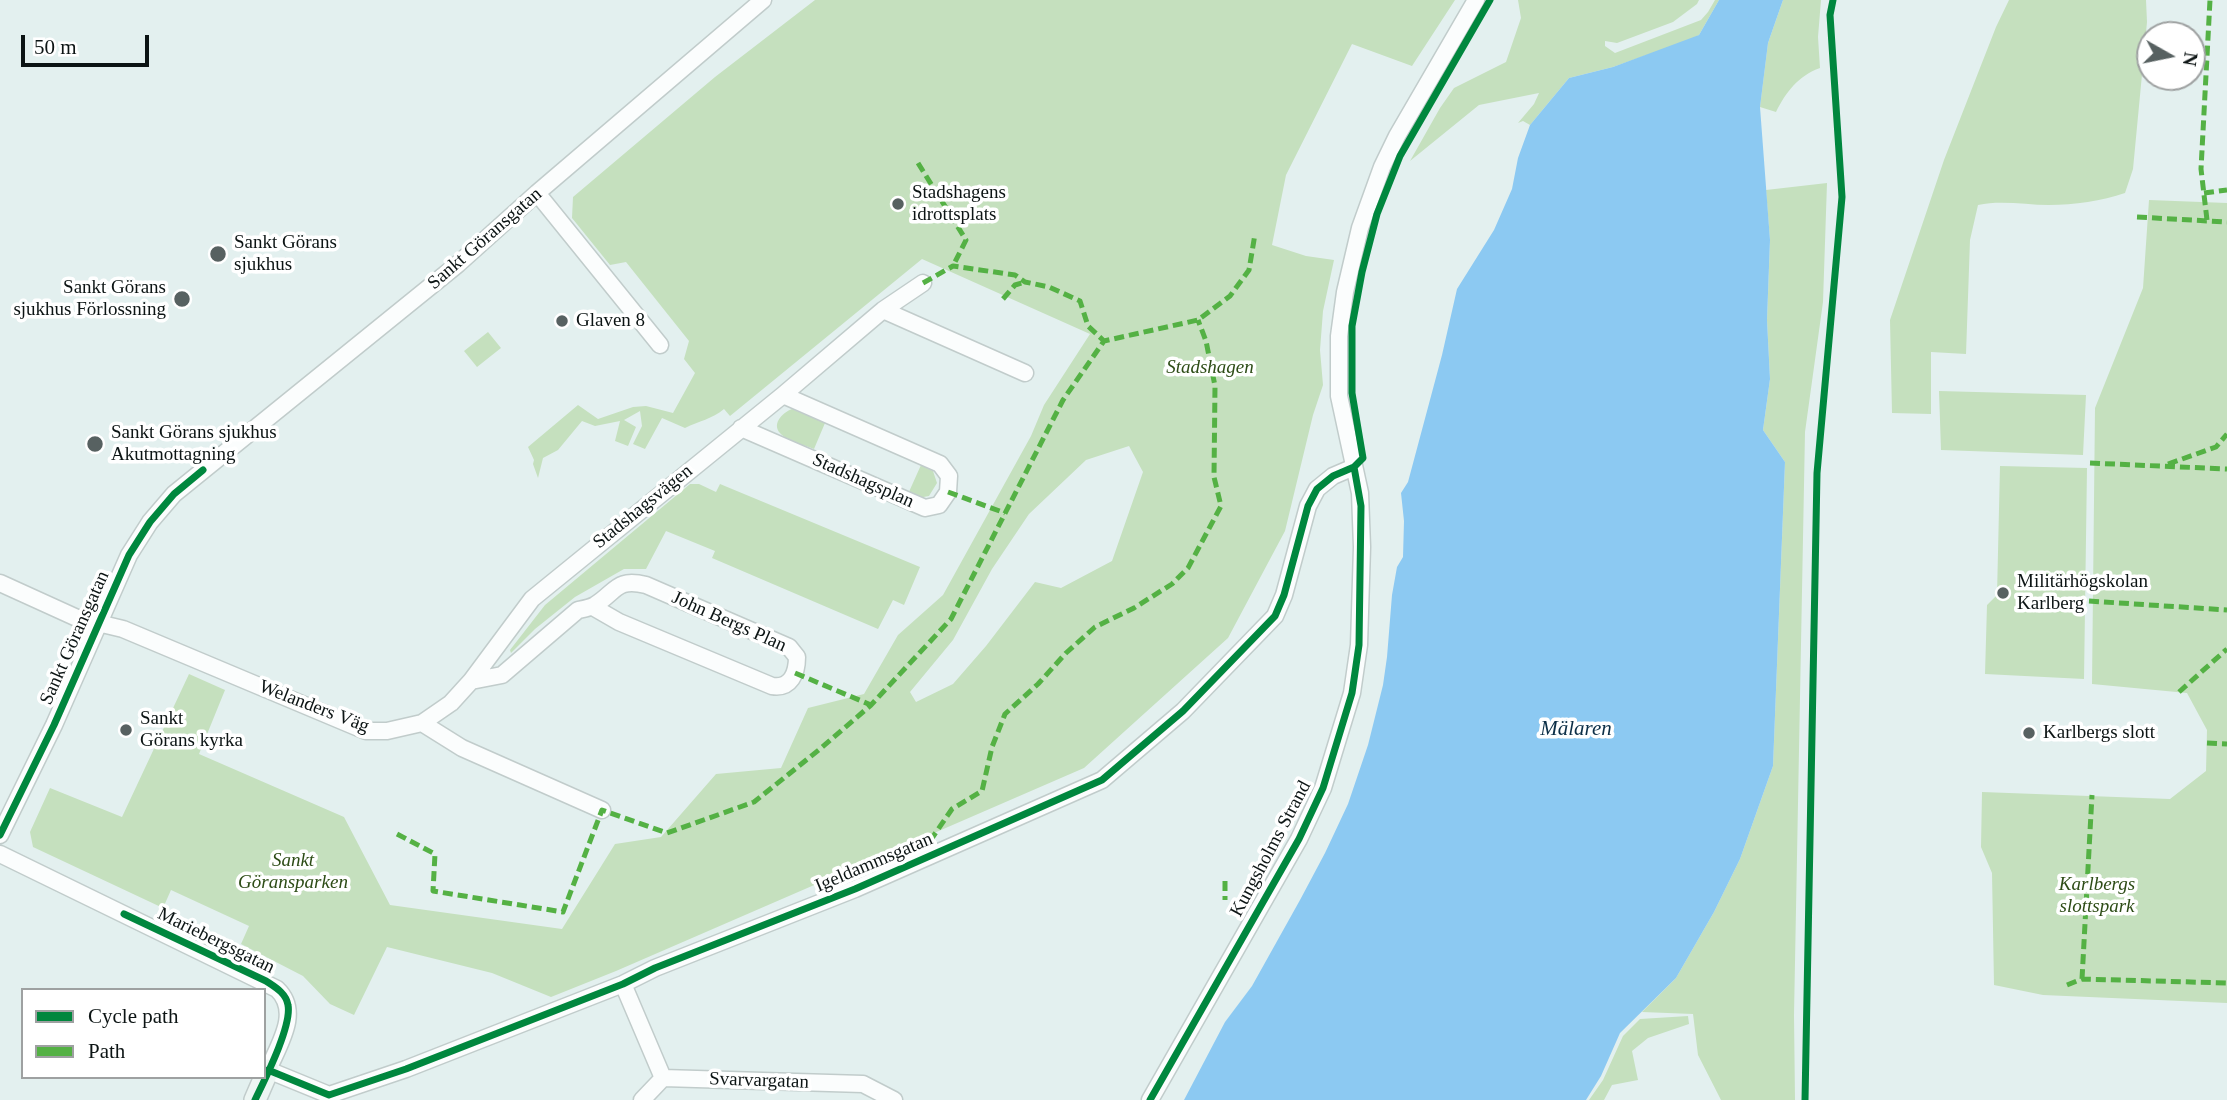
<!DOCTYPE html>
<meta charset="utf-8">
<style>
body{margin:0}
#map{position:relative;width:2227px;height:1100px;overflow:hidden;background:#e3f0ef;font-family:Georgia,serif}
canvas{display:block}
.legend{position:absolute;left:21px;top:988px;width:245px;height:91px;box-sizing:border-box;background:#fff;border:2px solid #9ea1a1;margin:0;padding:9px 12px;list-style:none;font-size:21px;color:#0c1414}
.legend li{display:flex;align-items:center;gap:14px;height:35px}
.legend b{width:35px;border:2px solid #9ea1a1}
.north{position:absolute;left:2136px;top:21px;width:70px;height:70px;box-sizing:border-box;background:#fff;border:2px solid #9ea1a1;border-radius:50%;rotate:99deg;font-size:19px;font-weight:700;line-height:28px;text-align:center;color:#0c1414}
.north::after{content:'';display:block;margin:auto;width:24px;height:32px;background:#576161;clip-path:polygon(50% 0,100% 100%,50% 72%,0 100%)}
.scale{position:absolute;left:21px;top:35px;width:128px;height:32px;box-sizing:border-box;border:4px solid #0c1414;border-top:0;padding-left:9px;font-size:21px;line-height:24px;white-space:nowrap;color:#0c1414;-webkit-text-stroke:5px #fff;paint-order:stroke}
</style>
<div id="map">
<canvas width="2227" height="1100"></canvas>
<ul class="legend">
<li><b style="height:9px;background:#00873e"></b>Cycle path</li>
<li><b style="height:9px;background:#54b144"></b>Path</li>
</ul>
<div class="north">N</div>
<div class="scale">50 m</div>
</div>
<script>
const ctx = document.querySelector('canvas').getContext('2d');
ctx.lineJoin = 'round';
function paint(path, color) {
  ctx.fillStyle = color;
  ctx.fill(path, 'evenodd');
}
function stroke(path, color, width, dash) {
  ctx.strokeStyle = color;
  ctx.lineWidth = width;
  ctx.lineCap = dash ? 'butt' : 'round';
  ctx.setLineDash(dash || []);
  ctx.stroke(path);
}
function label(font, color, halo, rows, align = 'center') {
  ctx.font = font + ' Georgia,serif';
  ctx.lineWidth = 7;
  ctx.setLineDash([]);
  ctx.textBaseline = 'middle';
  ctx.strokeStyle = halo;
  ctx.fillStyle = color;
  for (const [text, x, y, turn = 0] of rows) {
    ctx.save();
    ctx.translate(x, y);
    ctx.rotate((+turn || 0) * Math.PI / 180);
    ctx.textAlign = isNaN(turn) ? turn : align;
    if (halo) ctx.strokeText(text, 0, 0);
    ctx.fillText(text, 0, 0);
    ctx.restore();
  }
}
paint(new Path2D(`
 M815,0H1455L1412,66L1352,44L1286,175L1272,245L1306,256L1334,260L1323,311L1320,350L1323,385L1313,415L1285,531L1228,638L1084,768L616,971L551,997L492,973L387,947L354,1015L330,1004L303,976L241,944L249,926L171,890L163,908L33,847L30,832L50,788L122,817L189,674L225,690L199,754L344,817L390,905L562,929L615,844L661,837L716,774L781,768L808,708L864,694L898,635L943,595L1031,436L1044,405L1090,334L922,259L730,416L724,409C712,419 699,421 685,428L662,418L645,449L633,444L642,426L640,411L624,420L636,427L628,446L615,441L620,421L595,426L582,421L558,450L543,458L538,478L533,464L534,460L528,447L578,405L598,419L633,407L646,406L673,413L695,373L684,359L689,341L626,262L610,265L572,218L573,197L715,77ZM1129,446L1143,472L1112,561L1061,588L1035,582L986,646L953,684L916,702L910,692L953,640L992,569L1029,514L1086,460Z
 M1518,0H1699L1697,4L1673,22L1617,43L1605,41V46L1615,53L1701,20L1708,12L1715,0H1719L1699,35L1692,39L1613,67L1569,78L1530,125L1523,121L1518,123L1534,104L1539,93L1479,105L1410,161L1440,108L1454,88L1506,62L1521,18Z
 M1783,0H1821L1818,37L1820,68C1798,76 1786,92 1776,112L1760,107L1768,43Z
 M2009,0H2146L2147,22L2133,169L2125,193C2102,201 2074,205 2049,205C2026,205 2001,200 1978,205L1970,240L1966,354L1931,352V414L1892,413L1890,320L1944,160L1996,27Z
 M1827,183L1823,302L1805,432L1794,1015L1795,1100H1721L1698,1055L1693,1014L1642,1012L1676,978L1714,912L1740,859L1773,766L1785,462L1763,430L1770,379L1767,320L1770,240L1766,190Z
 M2149,200L2227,203V1003L2043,995L1994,985L1992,873L1981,847L1982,792L2170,799L2206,771L2207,730L2187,693L2092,684L2095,408L2143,288Z
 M488,332L501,348L477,367L464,351Z
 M1939,391L2086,395L2083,455L1941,450Z
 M792,409L825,423L814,449C804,445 790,442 782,435C770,425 782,413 792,409Z
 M921,465L933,471L937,483L929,496L918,498L908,494Z
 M2000,466L2087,468L2084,679L1985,674L1987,605L1997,595Z
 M690,484H699L716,492L720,484L920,567L904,605L893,600L878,629L712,558L715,551L666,531L646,569H624L575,597L535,629L511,653L510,650L545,605Z
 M1688,1016L1689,1024L1648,1038L1632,1051L1638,1080L1612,1085L1604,1100H1589L1603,1080L1623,1036L1640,1019Z`), '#c5e0be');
paint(new Path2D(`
 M1719,0H1783L1768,43L1760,107L1770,240L1767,320L1770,379L1763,430L1785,462L1773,766L1740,859L1714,912L1676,978L1620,1033L1601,1076L1586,1100H1184L1225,1022L1252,986L1300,900L1325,853L1348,804L1368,745L1383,685L1387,657L1392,595L1397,567L1403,557L1404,521L1401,493L1408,482L1442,355L1457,289L1494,230L1512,189L1518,158L1530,125L1569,78L1613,67L1699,35Z`), '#8cc9f2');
const street = new Path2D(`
 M537,193L660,345
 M883,310L923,283
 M741,428L925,508L939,505L948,492L949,476L940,464L783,395
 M0,583L77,618L123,629L366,731H387L422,723L451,703L471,681L532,599L783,395L883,310L1025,373
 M471,681L502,675L578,610C583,609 590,608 595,605C617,591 616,578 646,585L789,647L797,657C797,673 791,689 772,686L619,622L593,607
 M422,723L462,748L602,810
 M0,835L54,725L129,555L150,522L174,494L458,264L537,193L763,0
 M0,854L277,989C301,1012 279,1044 268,1070L329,1095L406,1069L623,984L655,968L855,889L1102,780L1183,711L1275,616L1284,595L1308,506L1317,489L1333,476L1354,467
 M623,984L663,1078
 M663,1078L863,1084L894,1100
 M642,1100L663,1078
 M1150,1100L1299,839L1323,788L1352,693L1359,645L1362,547L1360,493L1339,396V336L1345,292L1360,228L1382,167L1397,136L1476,0`);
const secondary = new Path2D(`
 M255,1100L268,1070`);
stroke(street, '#c1cccb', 19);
stroke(secondary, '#c1cccb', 24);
stroke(street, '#fbfdfd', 16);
stroke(secondary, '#edf6f3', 21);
stroke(new Path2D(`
 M918,163L966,240L953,266
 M2204,193L2227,190
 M2137,217L2227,222
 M2207,220L2201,169L2210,0
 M923,283L953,266L1015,275L1025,282L1049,287L1080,301L1088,326L1104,341
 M1003,299L1015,285L1025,282
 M2090,463L2227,469
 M2168,464L2216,447L2227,434
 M948,492L1005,513
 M2089,601L2227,610
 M795,673L871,705
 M2179,692L2227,649
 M2207,743L2227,744
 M397,834L435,854L433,891L563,912L602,810L667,833L754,802L820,749L871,705L951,619L1063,400L1104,341L1198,320L1230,296L1249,270L1255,234
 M930,841L952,809L982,791L992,747L1005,714L1038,684L1066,653L1095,627L1134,608L1172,584L1188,568L1221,506L1214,477L1215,386L1206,341L1198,320
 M1225,881V900
 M2082,979L2092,795
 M2067,985L2082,979L2227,983`), '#54b144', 5, [10, 5]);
stroke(new Path2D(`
 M0,835L54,725L129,555L150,522L174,494L203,470
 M124,914L266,981C275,987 286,993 288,1005C292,1026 265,1079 255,1100
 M268,1070L329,1095L406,1069L623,984L655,968L855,889L1102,780L1183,711L1275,616L1284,595L1308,506L1317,489L1333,476L1354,467L1363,458L1352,393V326L1362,272L1377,214L1400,156L1490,0
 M1150,1100L1299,839L1323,788L1352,693L1359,645L1361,506L1354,467
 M1805,1100L1817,473L1842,197L1830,15L1833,0`), '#00873e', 7);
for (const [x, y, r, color] of [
 [898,204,7,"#576161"],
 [218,254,9,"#576161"],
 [182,299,9,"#576161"],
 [562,321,7,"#576161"],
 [95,444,9,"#576161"],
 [2003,593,7,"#576161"],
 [126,730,7,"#576161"],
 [2029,733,7,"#576161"]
]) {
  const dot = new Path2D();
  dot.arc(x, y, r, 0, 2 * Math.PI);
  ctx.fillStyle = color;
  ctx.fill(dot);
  stroke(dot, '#fff', 2.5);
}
label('19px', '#0c1414', '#fff', [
 ["Stadshagens",912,193],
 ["idrottsplats",912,215],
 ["Sankt Görans",234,243],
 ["sjukhus",234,265],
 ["Sankt Görans",166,288,"right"],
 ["sjukhus Förlossning",166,310,"right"],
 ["Glaven 8",576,321],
 ["Sankt Görans sjukhus",111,433],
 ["Akutmottagning",111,455],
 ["Militärhögskolan",2017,582],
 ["Karlberg",2017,604],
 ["Sankt",140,719],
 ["Görans kyrka",140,741],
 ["Karlbergs slott",2043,733]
], 'left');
label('19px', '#0c1414', '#fff', [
 ["Sankt Göransgatan",485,239,-41],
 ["Stadshagsplan",863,481,24],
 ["Stadshagsvägen",643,507,-39],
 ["John Bergs Plan",729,622,24],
 ["Sankt Göransgatan",75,638,-66],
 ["Welanders Väg",314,707,21],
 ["Kungsholms Strand",1271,849,-62],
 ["Igeldammsgatan",874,863,-23],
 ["Mariebergsgatan",216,941,26],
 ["Svarvargatan",759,1081,2]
]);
label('italic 19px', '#2d4c16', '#fff', [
 ["Stadshagen",1210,368],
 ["Sankt",293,861],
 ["Göransparken",293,883],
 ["Karlbergs",2097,885],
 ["slottspark",2097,907]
]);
label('italic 21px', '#0c2f47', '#fff', [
 ["Mälaren",1576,729]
]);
</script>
